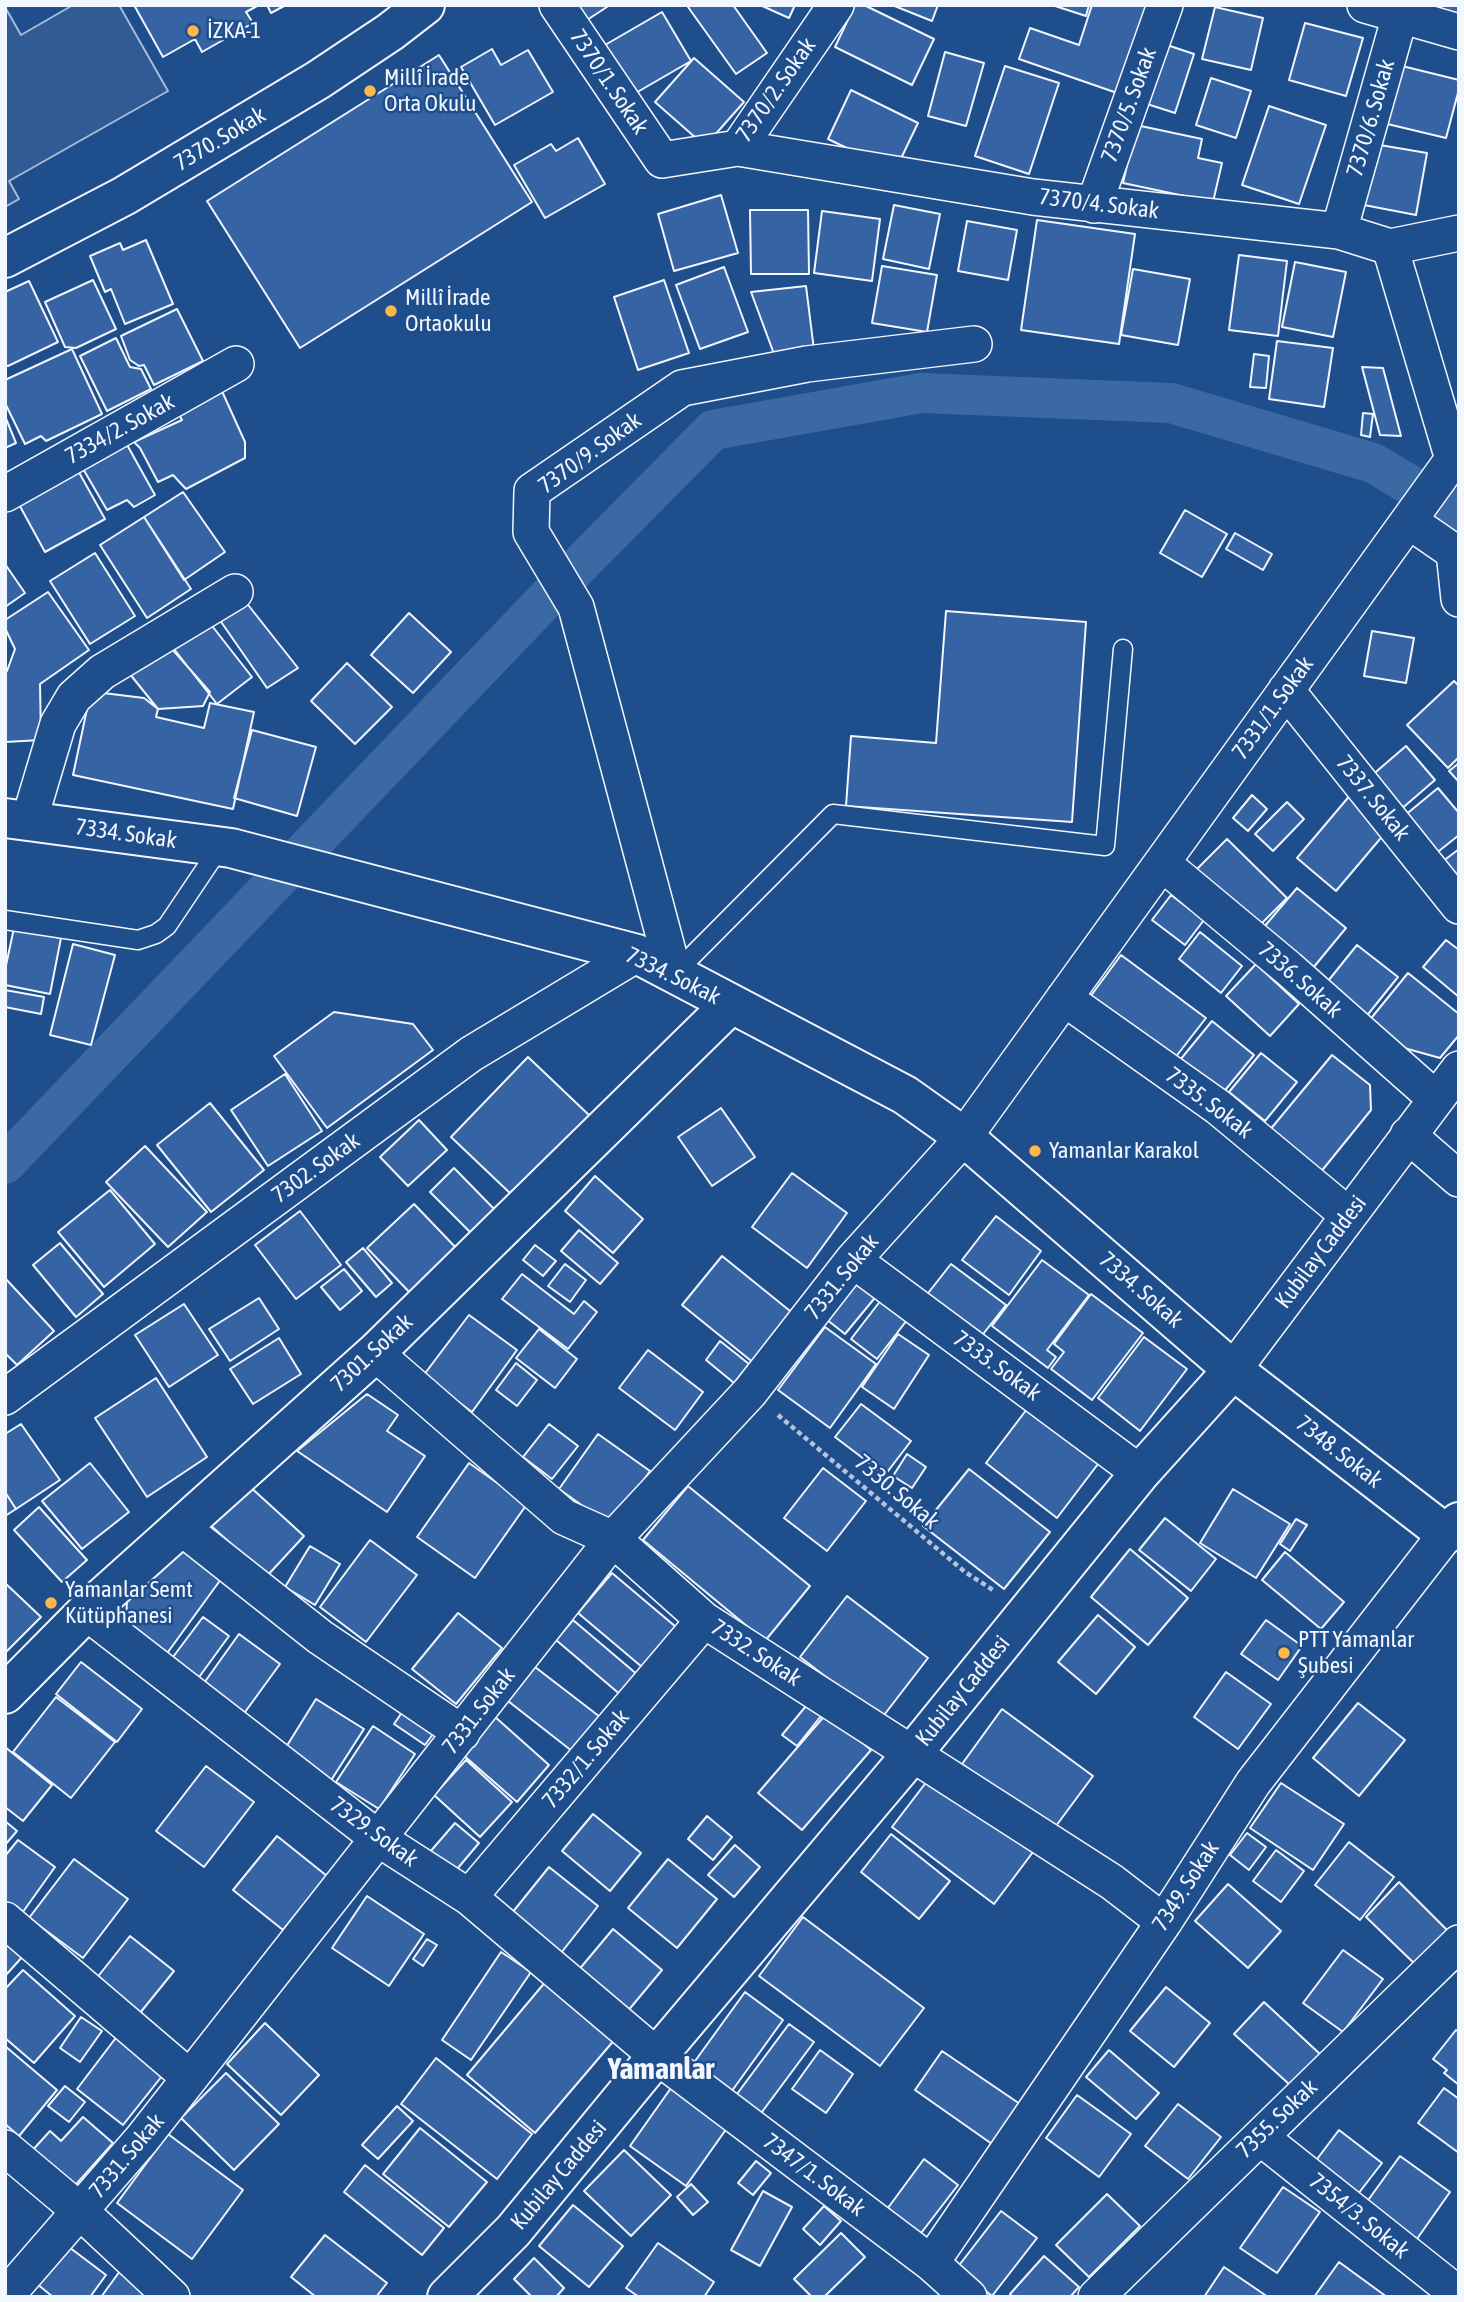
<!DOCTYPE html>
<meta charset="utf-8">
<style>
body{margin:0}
#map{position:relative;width:1464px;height:2302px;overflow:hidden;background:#1f4e8c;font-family:"Asap Condensed",sans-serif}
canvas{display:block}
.frame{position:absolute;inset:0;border:7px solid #f2f6ff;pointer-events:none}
</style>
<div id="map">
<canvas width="1464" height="2302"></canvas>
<div class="frame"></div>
</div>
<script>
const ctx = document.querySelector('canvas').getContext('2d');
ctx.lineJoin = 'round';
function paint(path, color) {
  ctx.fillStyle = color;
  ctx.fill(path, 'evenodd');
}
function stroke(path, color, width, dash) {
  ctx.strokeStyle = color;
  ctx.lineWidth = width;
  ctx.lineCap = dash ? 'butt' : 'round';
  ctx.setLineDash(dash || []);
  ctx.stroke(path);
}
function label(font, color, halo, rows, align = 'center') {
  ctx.font = font + ' "Asap Condensed",sans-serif';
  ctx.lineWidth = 5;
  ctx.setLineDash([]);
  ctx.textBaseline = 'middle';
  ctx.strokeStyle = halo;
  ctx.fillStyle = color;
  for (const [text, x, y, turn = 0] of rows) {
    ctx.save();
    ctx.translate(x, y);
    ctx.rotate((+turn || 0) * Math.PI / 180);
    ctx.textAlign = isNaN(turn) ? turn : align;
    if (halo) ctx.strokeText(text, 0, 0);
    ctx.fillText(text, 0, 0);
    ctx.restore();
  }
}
const parking = new Path2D(`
 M73,5H119L168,91L9,181L19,199L5,207V7L21,35Z`);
paint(parking, '#305b95');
stroke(parking, '#a8bbd7', 2);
stroke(new Path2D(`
 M5,1164L548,597L713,430L921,393L1171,403L1373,463L1459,514`), '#3b69a3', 40);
const building = new Path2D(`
 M134,5H259L246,12L253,23L202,52L195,39L163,57Z
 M267,5H286L271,13Z
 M578,5H610L587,20Z
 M691,5H733L767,53L736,74L688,7Z
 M760,5H795L789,18Z
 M855,5H864L934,39L912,85L835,47Z
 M892,5H938L932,21Z
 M1052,5H1089L1086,16Z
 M1092,5H1150L1120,94L1019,59L1030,28L1079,45Z
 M1442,5H1459V25L1438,21Z
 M1215,7L1263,18L1251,70L1202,59Z
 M662,12L691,61L634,94L605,45Z
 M1305,23L1363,38L1346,96L1289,80Z
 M1164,44L1194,54L1175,113L1144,103Z
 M492,49L501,65L528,50L553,92L495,125L461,67Z
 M945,52L984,63L966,126L928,116Z
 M439,55L532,202L300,348L207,201Z
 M694,58L744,102L705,146L655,102Z
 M1394,64L1459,80V89L1446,138L1379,122Z
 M1005,66L1059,83L1029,174L975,156Z
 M1211,78L1251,91L1236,138L1196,125Z
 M851,90L918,123L895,171L828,139Z
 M1269,106L1326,125L1299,204L1242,185Z
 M1136,125L1202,139L1198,158L1222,163L1213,202L1123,183Z
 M578,138L605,184L545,218L514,165L551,144L556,151Z
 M1374,144L1427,153L1416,215L1364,205Z
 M721,195L738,253L674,271L658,214Z
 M894,205L940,214L929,269L883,259Z
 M750,210H808L809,274H751Z
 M822,211L880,219L872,281L814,273Z
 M1037,220L1135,234L1119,344L1021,330Z
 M967,221L1017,230L1008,280L958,271Z
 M146,240L173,304L125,324L111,289L105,292L90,256L120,243L123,250Z
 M1239,255L1287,261L1278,336L1229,330Z
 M1295,262L1346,272L1333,337L1282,327Z
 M882,266L937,275L927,332L872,323Z
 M724,267L748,332L700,349L676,285Z
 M1133,269L1190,279L1178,345L1121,335Z
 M93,280L116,329L76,348L65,347L45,302Z
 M664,280L689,353L638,370L614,297Z
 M29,281L58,342L8,366L5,365V292Z
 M806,286L815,358L777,362L751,292Z
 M177,309L203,361L154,385L144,365L139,366L130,360L121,336Z
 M116,338L130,367L141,369L151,389L107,411L80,356Z
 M1277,341L1333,348L1324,407L1269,399Z
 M72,349L102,414L46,441L41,436L25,444L5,403V380Z
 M1254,354L1269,356L1266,388L1250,387Z
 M1362,367L1383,368L1401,436L1380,435Z
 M221,389L245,442V458L186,489L173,475L158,482L140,448L134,442L182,420L176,409Z
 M1363,413L1373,414L1370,437L1361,435Z
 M5,416L16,443L5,448Z
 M126,443L155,495L134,507L127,500L107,510L82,467Z
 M76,467L105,519L45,552L16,499Z
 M183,492L225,552L184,580L144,517Z
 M1185,510L1227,534L1202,577L1160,553Z
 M144,517L191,589L147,618L100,545Z
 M1235,533L1272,554L1263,570L1226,549Z
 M95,553L135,616L90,644L50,581Z
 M5,564L25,593L5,607Z
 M48,592L89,650L40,684L41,740L5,742V671H7L15,649L5,628V620Z
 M241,596L298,668L267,688L217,616Z
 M946,611L1086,622L1072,822L846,806L851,736L936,743Z
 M409,613L451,652L413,693L371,655Z
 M209,622L252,677L217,704L174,649Z
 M1372,631L1414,638L1406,683L1364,676Z
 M164,640L210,692L203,706L158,709L125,668Z
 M347,663L392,707L355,744L311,701Z
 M1454,681L1459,686V757L1448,768L1407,725Z
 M87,691L144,698L158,709L156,717L204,728L210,703L254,712L233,809L73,775L90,695Z
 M252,730L316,747L297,816L234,798Z
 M1406,746L1435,780L1399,811L1370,777Z
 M1459,763V782L1449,771Z
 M1438,788L1459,813V835L1429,859L1398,821Z
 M1352,793L1391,826L1336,891L1297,858Z
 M1252,795L1267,809L1248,831L1233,818Z
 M1287,802L1304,819L1273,851L1255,834Z
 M1227,839L1287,898L1253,932L1193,873Z
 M1459,849V901L1434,868Z
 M1297,888L1346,928L1313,968L1264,927Z
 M1171,895L1204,920L1185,945L1152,920Z
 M14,928L61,938L50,994L5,985V970Z
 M1200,932L1242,966L1221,993L1179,959Z
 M1446,940L1459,950V997L1423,967Z
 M73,944L115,955L91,1045L50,1035Z
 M1357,945L1398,977L1361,1023L1320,991Z
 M1121,955L1206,1018L1171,1063L1087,1001Z
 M1256,964L1299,1004L1270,1036L1226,996Z
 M1408,973L1459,1014V1035L1440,1058L1397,1046L1368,1022Z
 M5,990L44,997L41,1014L5,1007Z
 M334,1012L413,1024L433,1050L327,1128L274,1056Z
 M1212,1021L1254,1055L1222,1094L1180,1060Z
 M1261,1053L1297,1082L1265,1121L1229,1092Z
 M1332,1055L1370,1085L1371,1110L1320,1173L1269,1131Z
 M528,1057L590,1116L513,1196L451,1137Z
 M285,1074L322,1131L268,1166L231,1110Z
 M210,1103L264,1170L211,1212L157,1145Z
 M721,1108L755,1157L712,1186L678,1137Z
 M419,1120L447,1150L408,1186L380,1157Z
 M145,1146L207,1212L168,1247L106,1182Z
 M454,1168L499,1214L476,1238L430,1192Z
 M792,1173L847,1213L807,1268L752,1227Z
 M595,1176L643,1219L613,1253L565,1211Z
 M110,1190L155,1244L104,1287L58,1232Z
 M414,1204L460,1252L413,1296L367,1248Z
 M300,1211L341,1265L296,1299L255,1245Z
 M996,1216L1041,1251L1009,1295L962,1260Z
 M579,1230L618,1263L600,1284L561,1251Z
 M60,1243L103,1294L76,1317L33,1265Z
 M535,1245L556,1261L543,1276L523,1260Z
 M363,1248L392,1283L376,1297L346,1262Z
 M722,1256L795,1315L755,1364L682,1305Z
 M1042,1260L1089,1295L1047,1350L1056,1357L1048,1368L992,1326Z
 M565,1264L586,1280L570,1302L548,1286Z
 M951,1264L1006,1305L980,1338L925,1297Z
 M344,1269L362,1291L340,1310L321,1287Z
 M863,1272L883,1288L845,1334L826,1319Z
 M522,1274L574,1314L584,1301L597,1312L568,1349L502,1299Z
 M5,1278L54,1331L17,1365L5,1353Z
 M888,1291L914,1311L877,1359L851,1339Z
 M1091,1294L1143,1333L1092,1400L1051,1369L1064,1352L1054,1344Z
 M259,1298L279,1329L230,1361L209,1329Z
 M184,1304L218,1355L169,1387L135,1335Z
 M469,1315L517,1350L472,1412L423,1376Z
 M825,1327L876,1364L830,1428L778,1390Z
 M539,1329L577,1359L555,1388L516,1358Z
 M898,1334L929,1355L894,1409L862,1387Z
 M1144,1337L1187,1369L1140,1431L1098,1398Z
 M279,1338L301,1374L253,1404L230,1369Z
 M720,1341L749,1364L734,1383L706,1360Z
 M648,1350L703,1392L675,1430L619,1388Z
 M516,1363L537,1380L517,1406L496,1390Z
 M156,1378L207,1457L147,1497L95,1418Z
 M367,1394L398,1415L387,1431L425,1456L387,1512L297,1451Z
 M861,1404L911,1441L885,1475L835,1437Z
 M1027,1409L1098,1464L1057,1518L986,1463Z
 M21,1424L60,1480L16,1509L5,1492V1434Z
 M549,1424L578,1446L552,1479L523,1457Z
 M598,1434L650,1471L611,1526L559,1489Z
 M907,1454L926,1467L912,1488L893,1476Z
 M90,1463L129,1512L82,1549L42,1501Z
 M469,1463L527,1504L475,1578L417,1537Z
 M823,1468L866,1501L827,1551L784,1518Z
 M969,1469L1050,1532L1004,1589L923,1526Z
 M247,1484L304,1536L267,1576L209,1524Z
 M688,1486L810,1586L765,1641L643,1540Z
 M1233,1489L1290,1524L1256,1578L1200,1543Z
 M5,1492L16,1509L5,1516Z
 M39,1507L87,1560L62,1582L14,1530Z
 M1165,1518L1216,1559L1191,1591L1139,1550Z
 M1296,1519L1307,1525L1290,1551L1280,1544Z
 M173,1538L224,1575L160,1663L125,1638L127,1601Z
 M370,1540L417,1575L366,1642L320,1607Z
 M310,1546L340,1564L315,1605L285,1587Z
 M1130,1549L1188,1598L1148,1645L1091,1597Z
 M1285,1552L1344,1602L1321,1629L1262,1580Z
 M612,1573L676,1627L642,1667L578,1613Z
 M5,1583L41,1617L5,1653Z
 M847,1596L928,1658L881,1719L800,1657Z
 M458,1613L502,1648L456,1704L412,1669Z
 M1098,1615L1135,1647L1096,1694L1058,1662Z
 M203,1617L229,1636L194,1684L167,1665Z
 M573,1620L639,1676L622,1696L556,1640Z
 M1266,1620L1302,1646L1278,1680L1241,1654Z
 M239,1634L280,1664L240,1719L199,1690Z
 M81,1662L142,1709L117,1742L56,1694Z
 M535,1667L604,1720L577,1755L508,1701Z
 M1226,1672L1271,1704L1238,1749L1194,1717Z
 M56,1697L115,1742L71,1798L13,1752Z
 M316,1699L364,1729L330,1782L283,1752Z
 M811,1700L825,1711L797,1746L782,1735Z
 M1358,1703L1405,1740L1359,1796L1313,1758Z
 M405,1708L436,1730L425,1745L394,1724Z
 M1002,1709L1093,1776L1053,1830L962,1764Z
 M827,1713L871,1750L802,1830L758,1793Z
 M494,1716L549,1765L517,1802L462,1754Z
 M373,1726L415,1754L379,1809L336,1782Z
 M5,1747L52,1785L23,1821L5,1807Z
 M466,1760L512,1802L480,1837L434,1795Z
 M206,1766L254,1802L204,1867L156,1831Z
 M934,1772L1036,1848L994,1904L892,1827Z
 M1281,1783L1344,1824L1313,1870L1250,1828Z
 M593,1814L641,1853L610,1891L562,1851Z
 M707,1816L732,1837L713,1860L688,1839Z
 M5,1821L17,1831L5,1845Z
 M455,1823L479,1843L447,1881L423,1860Z
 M1247,1833L1266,1847L1249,1870L1230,1855Z
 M891,1834L950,1881L919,1919L861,1872Z
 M277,1836L327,1876L283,1930L233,1890Z
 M18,1840L55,1867L20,1916L5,1906V1856Z
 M1349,1842L1394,1877L1360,1920L1315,1885Z
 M735,1845L760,1867L734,1897L708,1875Z
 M1276,1850L1304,1871L1281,1902L1253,1881Z
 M74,1859L128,1899L83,1958L29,1918Z
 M668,1859L717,1899L677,1948L628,1908Z
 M549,1867L598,1906L561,1953L512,1913Z
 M1399,1882L1450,1933L1417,1966L1366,1917Z
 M1228,1884L1281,1931L1248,1968L1195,1921Z
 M367,1896L424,1934L389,1986L332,1948Z
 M803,1917L924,2008L880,2066L759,1976Z
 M613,1929L662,1970L622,2018L572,1978Z
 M130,1936L174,1971L140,2013L96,1979Z
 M5,1939L24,1955L5,1976Z
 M427,1939L437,1945L423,1966L413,1959Z
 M1343,1950L1383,1979L1343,2032L1303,2003Z
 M501,1952L531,1972L471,2060L442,2040Z
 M23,1970L75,2016L34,2063L5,2038V1989Z
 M547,1980L616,2038L535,2133L467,2075Z
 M1166,1987L1210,2023L1174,2067L1130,2031Z
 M745,1992L783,2020L729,2095L690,2068Z
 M1264,2002L1320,2054L1290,2085L1234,2034Z
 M81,2017L102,2031L80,2062L60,2048Z
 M265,2023L319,2075L281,2115L227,2064Z
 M789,2024L814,2042L759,2116L734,2098Z
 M1456,2030L1459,2032V2085L1444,2073L1447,2070L1433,2059Z
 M118,2035L166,2071L123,2125L77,2089Z
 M5,2046L57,2090L19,2136L5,2124Z
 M820,2050L853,2074L826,2113L792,2089Z
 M1109,2050L1159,2093L1136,2119L1086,2077Z
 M942,2051L1020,2104L992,2144L915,2090Z
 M436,2058L532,2134L497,2179L401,2104Z
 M226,2073L279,2124L234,2170L181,2118Z
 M65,2086L85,2102L69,2122L48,2106Z
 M671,2088L727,2128L686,2186L630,2146Z
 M1444,2088L1459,2099V2153L1418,2123Z
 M1077,2095L1131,2134L1099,2177L1046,2138Z
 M1178,2104L1221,2137L1188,2179L1145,2146Z
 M397,2106L413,2121L378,2159L362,2145Z
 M83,2117L113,2143L71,2190L30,2153L50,2131L61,2141Z
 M420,2128L487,2182L449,2227L383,2174Z
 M1339,2130L1382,2163L1351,2203L1308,2171Z
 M168,2134L243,2190L192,2259L117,2203Z
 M624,2150L671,2195L631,2236L584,2191Z
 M1400,2156L1450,2192L1412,2246L1361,2210Z
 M924,2159L958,2185L915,2241L882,2216Z
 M756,2161L771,2173L753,2195L738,2183Z
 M365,2165L444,2228L422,2255L344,2192Z
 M691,2184L708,2202L693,2215L677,2197Z
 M1283,2187L1320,2212L1277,2273L1240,2248Z
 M763,2191L792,2207L760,2266L731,2250Z
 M1107,2194L1140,2226L1089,2277L1056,2245Z
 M573,2205L623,2246L589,2287L539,2246Z
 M824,2206L841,2221L820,2245L803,2229Z
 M1001,2211L1037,2238L992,2296L957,2268Z
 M841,2233L865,2257L824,2297H812L794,2279Z
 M325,2235L387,2283L376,2297H316L291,2277Z
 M61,2241L106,2275L90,2297H53L31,2279Z
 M658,2243L714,2282L704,2297H639L626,2288Z
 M1044,2256L1079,2287L1070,2297H1013L1010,2294Z
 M534,2258L564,2288L556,2297H532L514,2279Z
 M1339,2262L1387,2297H1314Z
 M1224,2267L1268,2297H1204Z
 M120,2271L154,2297H101Z`);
paint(building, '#3563a3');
stroke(building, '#f2f6ff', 2);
const lane = new Path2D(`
 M5,920L138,940L156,934L167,926L220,847
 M674,974L833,814L1105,846L1123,649`);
const street = new Path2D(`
 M557,5L662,160L738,148L836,5
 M1365,5L1459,32
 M738,148L1033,197L1339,231L1390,247L1459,233
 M1094,205L1165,5
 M1339,231L1403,5
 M5,494L236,364
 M1409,521L1454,552L1459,599
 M1286,690L1459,906
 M29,821L58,724L74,697L102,672L235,592
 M1162,863L1288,968L1436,1099
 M674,974L576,607L531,532L532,491L682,388L807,364L974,344
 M1064,998L1218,1107L1348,1215
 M1408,1135L1459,1179
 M853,1260L1140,1473
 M375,1353L564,1517L613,1539L704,1620L1112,1882L1164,1922
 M1233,1370L1459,1069
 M5,1397L471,1054L637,954
 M181,1527L320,1637L462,1733
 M86,1612L379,1839L469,1897L657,2056L931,2263L969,2297
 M469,1897L704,1620
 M5,1920L190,2078
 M1260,2137L1459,2295
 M5,2148L80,2211L172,2297
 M931,2263L1164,1922L1253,1783L1446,1534
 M5,2297L142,2139L613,1539L750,1392L853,1260L964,1137L1453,459L1390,247
 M1096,2297L1459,1943`);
const secondary = new Path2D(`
 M5,258L124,196L318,80L390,32L425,5
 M5,818L231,848L637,954L905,1095L964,1137L1233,1370L1446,1534L1459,1522
 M5,1694L86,1612L375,1353L731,1004
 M447,2297L513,2231L657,2056L912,1754L1140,1473L1233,1370`);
stroke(lane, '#f2f6ff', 21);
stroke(street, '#f2f6ff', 38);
stroke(secondary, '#f2f6ff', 42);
stroke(new Path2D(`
 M778,1415L965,1572L993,1590`), '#b3c4dc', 4.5, [5, 3.5]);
stroke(lane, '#1f4e8c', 18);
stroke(street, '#1f4e8c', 35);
stroke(secondary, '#1f4e8c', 38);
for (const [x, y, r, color] of [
 [193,31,7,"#ffb74d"],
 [370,91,7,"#ffb74d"],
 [391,311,7,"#ffb74d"],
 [1035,1151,7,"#ffb74d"],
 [51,1603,7,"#ffb74d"],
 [1284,1653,7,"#ffb74d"]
]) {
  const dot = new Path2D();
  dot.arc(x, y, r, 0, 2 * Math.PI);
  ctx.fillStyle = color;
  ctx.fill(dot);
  stroke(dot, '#1f4e8c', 2.5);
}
label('23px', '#f2f6ff', '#1f4e8c', [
 ["İZKA-1",207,31],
 ["Millî İrade",384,78],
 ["Orta Okulu",384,104],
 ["Millî İrade",405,298],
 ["Ortaokulu",405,324],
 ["Yamanlar Karakol",1049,1151],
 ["Yamanlar Semt",65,1590],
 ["Kütüphanesi",65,1616],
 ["PTT Yamanlar",1298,1640],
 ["Şubesi",1298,1666]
], 'left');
label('23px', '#f2f6ff', '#1f4e8c', [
 ["7370/1. Sokak",609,82,56],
 ["7370/2. Sokak",776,90,-55],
 ["7370/5. Sokak",1129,105,-70],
 ["7370/6. Sokak",1371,118,-74],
 ["7370. Sokak",220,139,-31],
 ["7370/4. Sokak",1099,204,7],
 ["7334/2. Sokak",120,429,-29],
 ["7370/9. Sokak",590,453,-36],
 ["7331/1. Sokak",1273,708,-54],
 ["7337. Sokak",1373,798,51],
 ["7334. Sokak",126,834,8],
 ["7334. Sokak",673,976,26],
 ["7336. Sokak",1300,980,41],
 ["7335. Sokak",1209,1103,37],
 ["7302. Sokak",316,1168,-36],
 ["Kubilay Caddesi",1321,1252,-53],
 ["7331. Sokak",842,1277,-51],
 ["7334. Sokak",1141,1290,41],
 ["7301. Sokak",372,1353,-43],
 ["7333. Sokak",997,1366,36],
 ["7348. Sokak",1339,1452,38],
 ["7330. Sokak",897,1492,40],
 ["7332. Sokak",756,1653,33],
 ["Kubilay Caddesi",963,1691,-51],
 ["7331. Sokak",479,1711,-52],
 ["7332/1. Sokak",586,1759,-50],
 ["7329. Sokak",374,1832,36],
 ["7349. Sokak",1186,1886,-57],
 ["7355. Sokak",1277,2119,-44],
 ["7331. Sokak",127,2156,-50],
 ["Kubilay Caddesi",559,2175,-50],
 ["7347/1. Sokak",814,2175,37],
 ["7354/3. Sokak",1359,2216,39]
]);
label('bold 30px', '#f2f6ff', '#1f4e8c', [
 ["Yamanlar",661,2070]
]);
</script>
